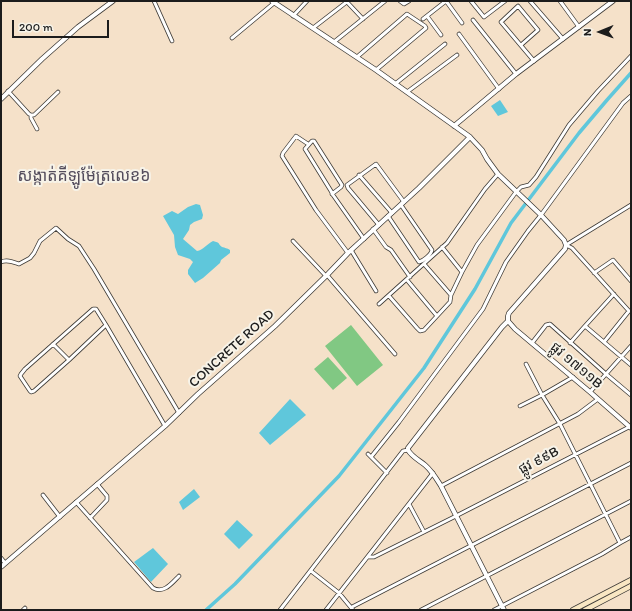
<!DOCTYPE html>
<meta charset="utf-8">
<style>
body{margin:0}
#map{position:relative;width:632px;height:611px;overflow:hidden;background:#f5e1c9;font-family:Itim,sans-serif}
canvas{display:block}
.frame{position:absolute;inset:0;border:2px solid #1c1c1c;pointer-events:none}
.north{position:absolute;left:580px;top:12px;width:40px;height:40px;-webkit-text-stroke:3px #f7f3e8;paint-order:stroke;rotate:269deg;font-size:11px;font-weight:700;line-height:16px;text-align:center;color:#1c1c1c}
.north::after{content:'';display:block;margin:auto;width:14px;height:18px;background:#1c1c1c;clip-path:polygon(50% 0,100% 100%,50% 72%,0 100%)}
.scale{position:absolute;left:12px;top:20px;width:97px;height:18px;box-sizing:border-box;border:2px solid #1c1c1c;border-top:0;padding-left:5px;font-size:12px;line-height:14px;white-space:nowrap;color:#1c1c1c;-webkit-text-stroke:3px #f7f3e8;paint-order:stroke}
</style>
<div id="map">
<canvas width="632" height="611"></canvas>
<div class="frame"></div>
<div class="north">N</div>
<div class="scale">200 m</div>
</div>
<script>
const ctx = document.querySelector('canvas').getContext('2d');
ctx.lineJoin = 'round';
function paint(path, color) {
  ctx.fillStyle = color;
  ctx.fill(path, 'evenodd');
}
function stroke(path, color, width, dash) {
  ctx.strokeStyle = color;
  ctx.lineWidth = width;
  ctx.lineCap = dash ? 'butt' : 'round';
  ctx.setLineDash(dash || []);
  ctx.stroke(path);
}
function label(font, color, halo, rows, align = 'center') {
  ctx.font = font + ' Itim,"Noto Sans Khmer",sans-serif';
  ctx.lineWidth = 4;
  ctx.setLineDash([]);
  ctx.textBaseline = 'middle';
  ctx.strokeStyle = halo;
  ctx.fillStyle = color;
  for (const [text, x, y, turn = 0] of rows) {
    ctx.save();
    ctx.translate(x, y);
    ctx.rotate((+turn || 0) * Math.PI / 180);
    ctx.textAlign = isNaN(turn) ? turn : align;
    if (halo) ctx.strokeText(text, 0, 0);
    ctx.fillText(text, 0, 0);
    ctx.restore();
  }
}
paint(new Path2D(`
 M351,325L383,365L357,386L325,346Z
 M328,357L347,378L333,390L314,369Z`), '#81c883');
paint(new Path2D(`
 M500,100L508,112L498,116L491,106Z
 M196,204L200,205L203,215L202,219L194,222L190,225L189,230L183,239L197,251C203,250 207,244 213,241C221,243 217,243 222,247C225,248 227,248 230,250V253L221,260L220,263L203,278L195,283L188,274V270L193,262L190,259L178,255L175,247L174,235L163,216L172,211L178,214L188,207Z
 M290,399L306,415L270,445L259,433Z
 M194,489L200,497L183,510L179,502Z
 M237,520L253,535L239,549L224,534Z
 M153,548L168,564L151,582L134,562Z`), '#5fc7db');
stroke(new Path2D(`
 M206,610L235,584L339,476L424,368L475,289L511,223L579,133L607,100L631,73`), '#5fc7db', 3.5);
const minor = new Path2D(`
 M154,1L172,41
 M346,1L363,19
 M400,1L404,4L409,1
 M446,1L462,23
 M471,1L484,17L505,1
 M530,1L563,39
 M560,1L579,27
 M293,16L307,1
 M427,16L441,35
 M423,19L446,1
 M473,20L516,74
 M313,28L348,1
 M459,34L499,89
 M232,38L274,3
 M334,42L385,1
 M521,45L538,30L518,6L501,22L534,61
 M357,57L407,14L425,26L426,28L376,70
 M395,84L445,44
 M8,91L29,114L31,115H34L58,92
 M407,92L457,55
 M31,115V118L37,129
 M308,144L296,136L283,153L282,156L316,210L348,253
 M359,175L392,213
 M332,194L341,187L342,185L314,141H312L305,149L331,191L333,195L364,239
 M388,216L419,262C423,261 431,255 432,250L401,205
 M379,225L348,188L347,185L376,164L404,202
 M373,229L386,247L391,250L410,277
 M293,241L326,276
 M442,247L462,272
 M351,250L376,291
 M1,262C7,259 13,262 19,264L30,258L34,253L40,241L56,228L68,239L79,246L94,269L179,413
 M424,264L451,295
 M594,273L613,260L631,281
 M327,275L395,354
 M407,280L437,316
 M614,294L585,326L631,365
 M389,296L417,328L420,331L424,330L450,302L451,295L462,272L477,245L516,192L521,187L529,185L536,177L569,125L598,91L631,56
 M379,304L447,243L485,189L498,174
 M629,311L572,248L566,245L631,205
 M106,325L69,360L34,391L31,392L30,391L20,376L21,374L25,369L93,309H96L106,325L165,426
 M604,342L629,311H631
 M532,343L546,325L550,324L606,374L631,395
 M570,343L585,326
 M53,344L69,360
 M526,364L542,395L560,424L620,543
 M590,392L631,346
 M520,406L542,395L573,377
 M368,454L387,473
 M371,457L399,422L483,309L506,262L528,231L541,215L623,103L631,96
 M441,486L578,414L598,399
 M43,495L60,517
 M76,502L153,588C164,594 172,583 179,576
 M409,504L424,532
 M90,518L107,500V496L97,484
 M368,557H374L456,516L629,427
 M1,558L5,563
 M311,571L339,593L353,610
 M352,607L631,463
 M23,610L25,608
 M280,610L403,451L408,450
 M326,610L433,473
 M421,610L631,501
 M494,610L602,554L620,543L631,537`);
const tertiary = new Path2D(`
 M272,1L376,70L470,137L482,150L487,159L498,174L541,215L564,240L566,245L565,249L509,313L508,316V321L502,327L408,448V450C412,457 419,460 425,465C432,471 436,478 441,486L504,610
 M1,99L42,59L78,27L113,1
 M454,126L516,74L613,1
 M508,321L515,329L590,392L631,428
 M1,567L165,426L198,394L275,326L327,275L348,253L419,188L470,137`);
const secondary = new Path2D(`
 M573,610L631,580
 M585,610L631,586`);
stroke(minor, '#3d3a36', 4.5);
stroke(tertiary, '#3d3a36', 5.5);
stroke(secondary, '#3d3a36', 6);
stroke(minor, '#fff', 3);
stroke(tertiary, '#fff', 4);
stroke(secondary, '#f9e7c3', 4.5);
label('14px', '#1c1c1c', '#f7f3e8', [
 ["CONCRETE ROAD",232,349,-42],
 ["ផ្លូវ ១៧១១B",576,366,40],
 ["ផ្លូវ ៩៩B",539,461,-28]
]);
label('16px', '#534c5c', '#f7f3e8', [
 ["សង្កាត់គីឡូម៉ែត្រលេខ៦",84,177]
]);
</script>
